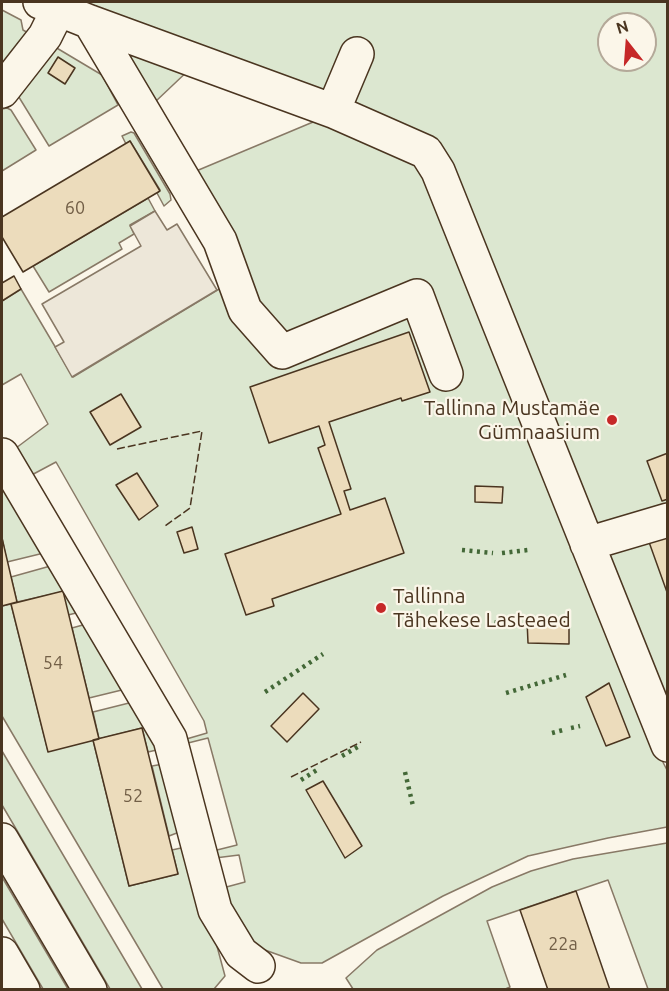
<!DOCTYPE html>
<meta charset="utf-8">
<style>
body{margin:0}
#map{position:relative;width:669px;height:991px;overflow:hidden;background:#fbf6e9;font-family:Ubuntu,sans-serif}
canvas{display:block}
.frame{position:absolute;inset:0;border:3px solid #4a3520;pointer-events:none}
.north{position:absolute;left:597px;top:12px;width:60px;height:60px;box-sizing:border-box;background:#fbf6e9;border:2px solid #b4a999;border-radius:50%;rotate:343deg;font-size:16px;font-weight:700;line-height:24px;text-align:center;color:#4a3520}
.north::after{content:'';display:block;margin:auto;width:21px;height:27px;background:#c62828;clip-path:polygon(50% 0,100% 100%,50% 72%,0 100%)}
</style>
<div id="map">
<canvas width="669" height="991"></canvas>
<div class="frame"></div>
<div class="north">N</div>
</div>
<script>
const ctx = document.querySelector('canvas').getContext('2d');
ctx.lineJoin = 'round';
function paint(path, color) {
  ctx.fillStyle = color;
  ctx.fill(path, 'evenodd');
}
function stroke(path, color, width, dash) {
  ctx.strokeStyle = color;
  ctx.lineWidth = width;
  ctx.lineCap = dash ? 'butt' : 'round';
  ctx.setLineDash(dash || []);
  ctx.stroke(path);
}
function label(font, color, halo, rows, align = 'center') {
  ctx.font = font + ' Ubuntu,sans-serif';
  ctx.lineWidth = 4.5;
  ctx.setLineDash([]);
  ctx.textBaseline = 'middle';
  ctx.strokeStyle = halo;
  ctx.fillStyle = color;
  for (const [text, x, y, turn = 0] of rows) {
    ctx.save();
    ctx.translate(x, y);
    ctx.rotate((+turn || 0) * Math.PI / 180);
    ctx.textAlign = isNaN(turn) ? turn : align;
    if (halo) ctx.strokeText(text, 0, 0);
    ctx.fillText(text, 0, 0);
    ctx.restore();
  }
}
const green = new Path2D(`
 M62,2H667V719L452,179L356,106L354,94L332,86L319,96ZM609,24H645V60H609Z
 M2,10L21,20L23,30L30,34L2,78Z
 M116,39L192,67L155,102Z
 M50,44L102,75L118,105L49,146L17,94Z
 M7,108L11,110L36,150L2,171V109Z
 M325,117L425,165L654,745L667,770V827L608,838L528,856L443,896L322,963H301L251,945L219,889L245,882L239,855L215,858L213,851L237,845L208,738L184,744L183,740L207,733L204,721L56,462L26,478L12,451L48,424L21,374L2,385V301L21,289L73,377L244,274L189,174Z
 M131,132L134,133L170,194L171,200L164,206L157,193L160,190L130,141L126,144L122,136Z
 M148,198L155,211L130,225L134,234L119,243L122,249L49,292L33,266Z
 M9,489L48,552L7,562L2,538V491Z
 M54,565L84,611L68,615L62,592L17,602L11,577Z
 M11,604L48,751L93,740L129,886L178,874L172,850L190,846L225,976L214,989H163L2,716V606Z
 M90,623L130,688L89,698L72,628Z
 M137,701L165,748L148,752L142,728L99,739L93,712Z
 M2,751L142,989H110L2,805Z
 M169,763L187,829L169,836L152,766Z
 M667,843V989H648L608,880L487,921L510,987L503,990L353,989L346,978L377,950L492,887L531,871L573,859Z
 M2,877L68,989H43L2,919Z`);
paint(green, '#dce7d0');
stroke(green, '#887966', 1.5);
const parking = new Path2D(`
 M155,211L167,230L177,224L217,290L72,377L55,347L64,342L42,304L141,246L130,226Z`);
paint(parking, '#ede7d9');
stroke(parking, '#887966', 1.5);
const building = new Path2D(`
 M58,57L75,68L65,84L48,73Z
 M130,141L160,191L23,272L2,237V217Z
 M14,276L21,289L2,301V283Z
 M409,332L430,392L402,401L401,398L329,422L351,489L344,491L350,510L385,498L404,553L272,599L274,606L246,615L225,554L341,514L318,448L325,445L319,426L269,443L250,387Z
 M121,394L141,427L110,445L90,412Z
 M668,453V499L662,501L647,461Z
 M137,473L158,506L139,520L116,485Z
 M475,486L503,487L502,503L475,502Z
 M192,527L198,549L184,553L177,532Z
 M668,535V595L649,542Z
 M2,538L17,602L2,606Z
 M63,591L99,739L48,752L11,604Z
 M527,620L569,622V644L528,643Z
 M609,683L630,737L606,746L586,697Z
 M303,693L319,709L287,742L271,726Z
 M142,728L178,874L129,886L93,740Z
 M323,781L362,846L345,858L306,790Z
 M576,891L610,990H548L520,910Z`);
paint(building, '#ecdcbc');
stroke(building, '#4a3520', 1.5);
const minor = new Path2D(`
 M40,2L90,22L333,111L426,152L438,171L668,745
 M90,22L220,241L245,310L282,352L417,296L446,374
 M2,91L45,36L58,10
 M333,111L357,54
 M2,455L170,739L215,910L241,953L258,966
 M587,544L668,520`);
const major = new Path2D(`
 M2,840L90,990
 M2,954L23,990`);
stroke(minor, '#4a3520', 36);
stroke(major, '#4a3520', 36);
stroke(minor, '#fbf6e9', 33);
stroke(major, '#fbf6e9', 33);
stroke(new Path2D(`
 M462,550L493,553
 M502,553L528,550
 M487,622L519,624
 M265,692L323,654
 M506,693L566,675
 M571,728L580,726
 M552,733L563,730
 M342,756L361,745
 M405,772L413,806
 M301,780L320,768`), '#436837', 4.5, [3, 4.5]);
stroke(new Path2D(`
 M117,449L202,431L190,508L165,526
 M291,777L361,742`), '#4a3520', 1.5, [8, 3]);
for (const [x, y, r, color] of [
 [612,420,6,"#c62828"],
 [381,608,6,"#c62828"]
]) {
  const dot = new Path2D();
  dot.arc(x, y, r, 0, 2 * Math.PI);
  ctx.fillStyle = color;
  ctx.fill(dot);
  stroke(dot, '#fbf6e9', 2);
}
label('18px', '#725f47', null, [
 ["60",75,208],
 ["54",53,663],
 ["52",133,796],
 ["22a",563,944]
]);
label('21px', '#4a3520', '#fbf6e9', [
 ["Tallinna Mustamäe",600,408],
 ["Gümnaasium",600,432],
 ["Tallinna",393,596,"left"],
 ["Tähekese Lasteaed",393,620,"left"]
], 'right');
</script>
